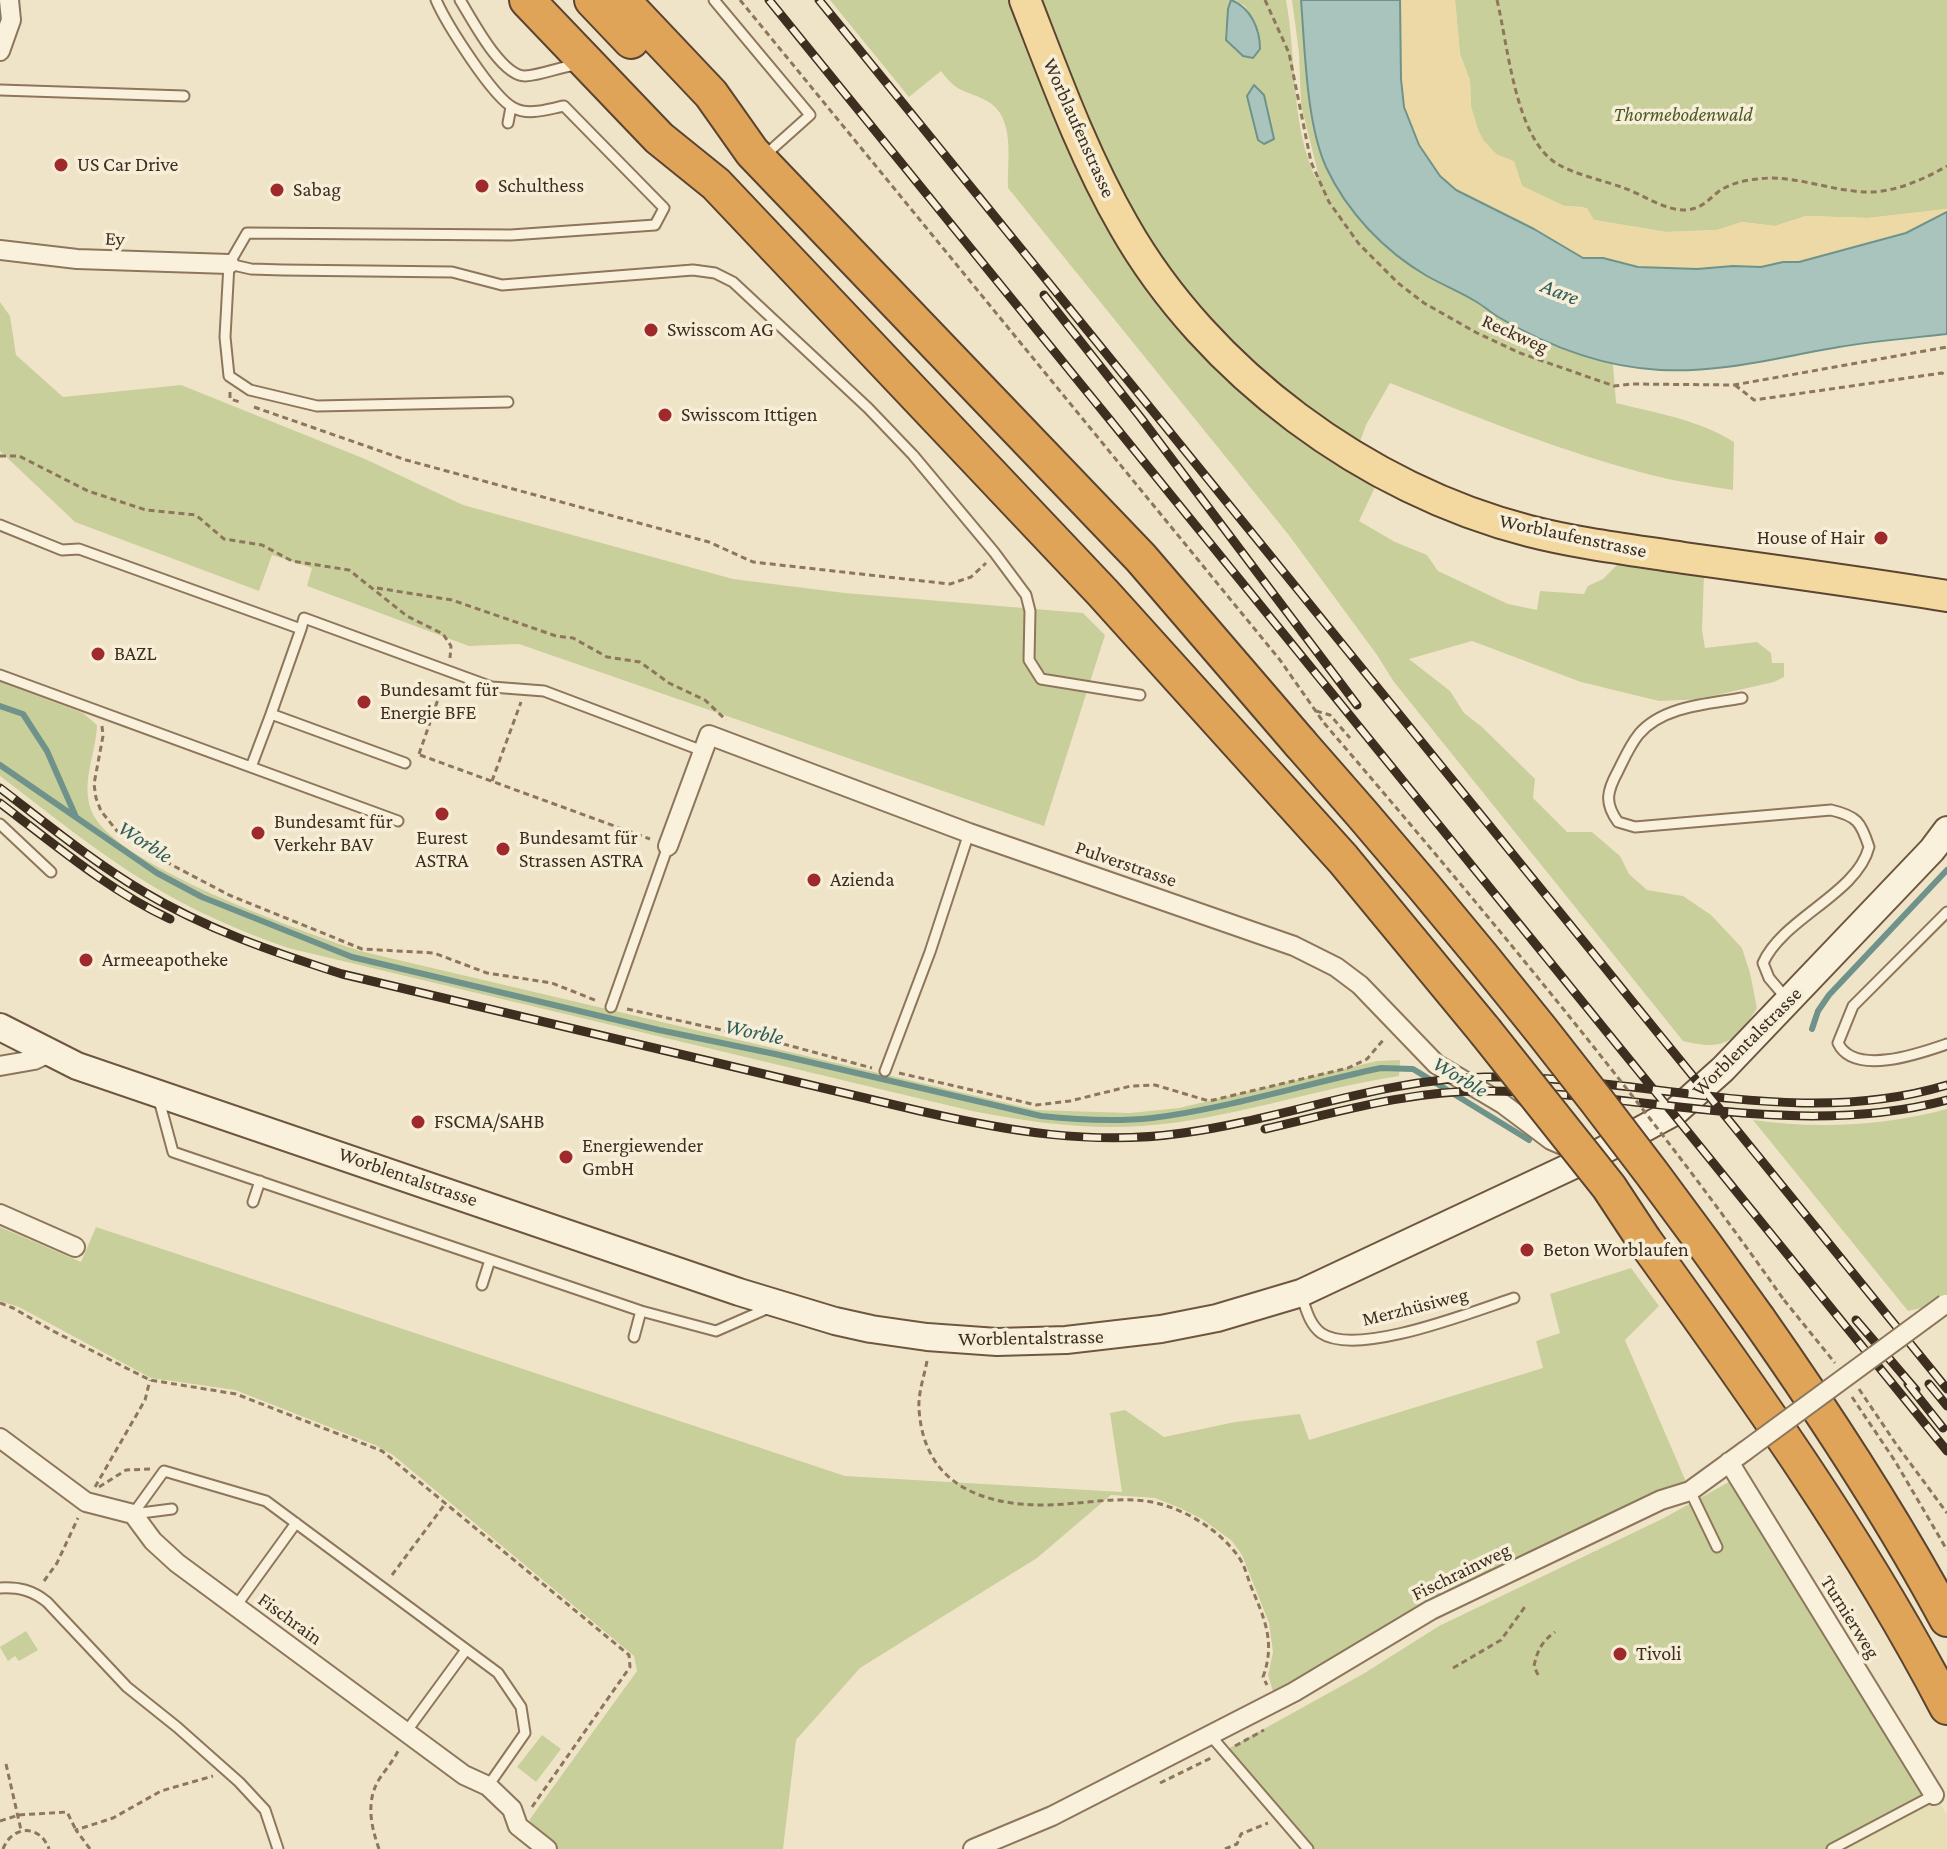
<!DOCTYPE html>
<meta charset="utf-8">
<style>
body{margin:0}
canvas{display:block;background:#f0e4c8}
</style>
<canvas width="1947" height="1849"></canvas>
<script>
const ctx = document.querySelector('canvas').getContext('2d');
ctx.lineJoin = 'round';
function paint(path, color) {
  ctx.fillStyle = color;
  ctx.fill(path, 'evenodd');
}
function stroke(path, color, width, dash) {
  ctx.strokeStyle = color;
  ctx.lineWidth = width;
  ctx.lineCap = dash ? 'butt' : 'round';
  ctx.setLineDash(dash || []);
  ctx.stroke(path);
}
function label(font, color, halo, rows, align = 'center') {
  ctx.font = font + ' "Crimson Pro",serif';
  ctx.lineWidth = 7;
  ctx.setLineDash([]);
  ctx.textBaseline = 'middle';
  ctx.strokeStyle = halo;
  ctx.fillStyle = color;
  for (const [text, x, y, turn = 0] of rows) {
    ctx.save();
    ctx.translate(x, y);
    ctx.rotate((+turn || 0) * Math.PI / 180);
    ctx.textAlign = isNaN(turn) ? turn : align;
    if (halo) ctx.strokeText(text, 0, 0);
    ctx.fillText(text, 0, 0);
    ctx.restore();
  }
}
paint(new Path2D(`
 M1934,1795L1947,1815V1849H1828Z`), '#e6deb5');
paint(new Path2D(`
 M830,0H1014L1118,235L1377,483L1359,521L1395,542L1427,555L1438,571L1508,604L1537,610L1540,591L1584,594L1588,586L1603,579L1620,562L1704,575L1702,630L1705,648L1757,642L1771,653L1772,663H1784V677L1774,682L1708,697L1707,699L1659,701L1581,682L1472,641L1409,659L1450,691L1464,713L1482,727L1535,779L1533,798L1567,832H1592L1620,856L1629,874L1647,890L1683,896L1711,915L1742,948L1750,973L1757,1008C1735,1043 1724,1051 1683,1041L1394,682L1377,655L1288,534L1008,188C1007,160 1016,117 987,101C965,89 959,95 941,71L909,97Z
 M1026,0H1231L1225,33L1229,44L1243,56L1259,32L1245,6L1234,0H1286C1297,60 1290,122 1316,179L1319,177L1301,105L1299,53L1292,0H1301L1309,93L1325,165L1335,183L1378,239L1425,275L1479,303L1498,318L1562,347L1613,364L1616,403C1657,413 1699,420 1734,442L1733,490C1707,486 1680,482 1655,476C1564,453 1477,417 1390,383L1366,425L1355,456L1162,281Z
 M1455,0H1947V209L1868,218L1806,216L1775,226L1742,222L1717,230L1666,232L1594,220L1583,207L1564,206L1522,186L1514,162L1496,154L1483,140L1478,130L1471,107L1470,81L1460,54Z
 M0,302L10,316L16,355L63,397L181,385L365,459L463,505L733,579L845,593L1083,613L1105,635L1044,826L519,644L469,646L307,586L312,568L272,555L259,591L75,522L0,451Z
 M0,682L83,713L97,725C96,754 81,781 91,810C110,864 304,932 360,951L1036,1110L1130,1113L1179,1108L1377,1061L1400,1060L1399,1076C1312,1089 1229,1120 1142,1126C1084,1130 1029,1122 972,1111L288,948C240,931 193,911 149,884C96,852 49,813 0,776Z
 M1947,1109V1302L1908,1311L1753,1120C1818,1129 1884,1126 1947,1109Z
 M0,1227L81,1262L96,1227L845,1476L1122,1492L1110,1413L1125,1410L1164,1437L1235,1422L1300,1414L1309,1440L1543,1368L1536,1341L1560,1333L1550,1294L1631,1268L1659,1306L1625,1340L1690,1491L1508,1572L1276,1701L1268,1675L1273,1652L1269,1623L1242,1555L1232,1541L1202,1519L1180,1508L1155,1498L1111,1495L1037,1558L860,1668L796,1740L783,1849H555L531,1829L530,1819L637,1671L634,1656L393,1455L375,1445L235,1390L151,1378L19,1307L0,1301Z
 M1738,1477L1934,1795L1828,1849H1308L1224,1751L1363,1674L1439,1626L1664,1518Z
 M26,1631L38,1650L19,1661L15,1656L8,1661L0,1647Z
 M542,1735L561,1749L536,1782L517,1767Z`), '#c9cf9b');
paint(new Path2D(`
 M1400,0H1455L1460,54L1470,81L1471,107L1478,130L1483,140L1496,154L1514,161L1522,186L1564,206L1587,208L1594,220L1666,232L1717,230L1742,222L1775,226L1806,216L1868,218L1947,209V212L1906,233L1798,262H1783L1761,267L1733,266L1697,269L1638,267L1603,258H1583L1534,229L1456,190L1440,176L1419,145L1404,107L1401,79Z`), '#ecd9a5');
const water = new Path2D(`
 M1231,0C1250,7 1260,28 1260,49L1253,58L1243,56L1226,40L1228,9Z
 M1301,0H1400L1401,79L1404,107L1419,145L1440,176L1456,190L1534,229L1583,258H1603L1638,267L1697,269L1733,266L1761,267L1783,262H1799L1906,233L1947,212V334C1911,338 1875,341 1839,347C1779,357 1722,373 1660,370C1604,367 1548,346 1500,318C1491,313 1484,306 1475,301C1460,292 1443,285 1427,276C1384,251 1347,212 1326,167C1306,122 1305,49 1301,0Z
 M1254,85L1264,95L1274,139L1264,144L1258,140L1247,96Z`);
paint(water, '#a9c4bc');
stroke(water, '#6f938a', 2);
stroke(new Path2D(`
 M0,706L23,714L47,751L76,817
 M0,765L157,873L202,897L352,957L659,1030L775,1054L1041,1116C1078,1120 1115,1122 1152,1118C1229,1108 1305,1084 1381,1068L1413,1069L1529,1140
 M1812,1029L1818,1011L1829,995L1947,870`), '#6f938a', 6);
const service = new Path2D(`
 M436,0C446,23 493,98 514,108C529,116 548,109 564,106L664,208L655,225L511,235L247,233L229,264L225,337L229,376L250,390L317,406L508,402
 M460,0C472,19 501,76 525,76C542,75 559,67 576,65
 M714,0L810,115L763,157
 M0,90L184,96
 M508,123L511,107
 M229,264L251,269L283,270L452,272L502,285L693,270L715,273L733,282L868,408L913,455L994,552L1026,595L1030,611L1029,660L1041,679L1140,695
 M0,525L62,550L79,549L301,629L271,714L405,763
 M301,629L304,618L492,687L544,691L703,751
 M0,675L398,821
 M1742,698C1708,704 1663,706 1639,734C1630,745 1624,759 1618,771C1607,791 1604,803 1618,822L1635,827L1831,810C1857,816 1861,822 1869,847C1857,894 1783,918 1763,963L1769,978L1786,998
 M251,767L271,714
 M0,824L51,872
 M1947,912L1853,1006L1838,1043C1854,1077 1921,1053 1947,1044
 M611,1007L668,846
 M885,1071L930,952L969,833
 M159,1100L173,1152L641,1311L716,1331L771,1307
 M253,1202L260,1181
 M482,1285L490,1260
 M1301,1295C1306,1308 1309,1324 1321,1333C1357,1358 1474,1311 1514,1298
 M634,1337L641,1311
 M1690,1491L1717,1547
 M172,1509L133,1514L164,1471L266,1501L498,1673L521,1707L525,1733L488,1786
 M0,1588C19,1587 32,1590 47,1602L127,1687L177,1727L239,1782L265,1810L278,1849
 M236,1606L296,1523
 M406,1732L466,1650
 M1210,1735L1308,1849
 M1832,1849L1934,1795`);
const minor = new Path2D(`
 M0,51L11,20L9,0
 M0,250L77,259L229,264
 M668,846L709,735L969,833L1294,946L1336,967L1360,985L1436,1064L1503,1104L1551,1140L1570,1148
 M0,1066L34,1060L49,1053
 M0,1214L75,1247
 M0,1438L86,1502L133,1514L153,1541L177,1563L464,1775L488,1786L512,1809L518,1826L547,1849
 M1729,1462L1934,1795
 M973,1849L1052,1816L1294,1692L1431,1610L1661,1500L1690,1491L1745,1451`);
const secondary = new Path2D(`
 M0,1027L77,1066L739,1292L835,1321L871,1329L927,1337L997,1342L1066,1340L1161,1329L1217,1318L1301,1293L1591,1157L1676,1111L1723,1069L1932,850L1947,830`);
const primary = new Path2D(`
 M1025,0C1055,77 1083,155 1124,226C1207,372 1367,490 1529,531C1580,544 1632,550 1684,558C1772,570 1860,582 1947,596`);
const motorway = new Path2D(`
 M527,0L659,138L716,184L1103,593L1343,859L1485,1031
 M592,0L631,41
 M622,0L711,94L752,152L1141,558L1300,743
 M1644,1240C1753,1391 1861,1542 1947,1707
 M1758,1319C1826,1416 1891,1515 1947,1619`);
stroke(service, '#8d765c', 13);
stroke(minor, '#8d765c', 22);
stroke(secondary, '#6f573f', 30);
stroke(primary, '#5b4430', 34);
stroke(motorway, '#5b4430', 38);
stroke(new Path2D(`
 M740,0L1280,660L1324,723
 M1265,0L1289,53L1311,162L1329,202L1359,244L1398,283L1424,303L1477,333L1520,353L1614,386L1632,384L1734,385L1947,347
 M1497,0C1508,45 1515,137 1556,163C1575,175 1603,180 1624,188C1644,195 1665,211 1687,210C1702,208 1707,201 1718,192C1733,181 1752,179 1770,178C1799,178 1825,188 1854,191C1887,196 1919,182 1947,166
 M1735,385L1754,400L1942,373L1947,376
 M230,392V399L240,402
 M254,407L406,460L709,542L753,562L950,584L971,577L986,563
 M0,456H19L88,491L146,510L196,515L224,539L262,545L292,561L349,570L407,616L443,634L451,646L450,658
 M377,588L452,600L556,636L573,638L607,657L640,662L669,683L705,700L726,720
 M1316,711L1330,715L1350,738
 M102,726L103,736L94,784L96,798L101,811L117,831L151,854L229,895L362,949L434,953L487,973L552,983L597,1001
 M419,754L443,685
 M420,755L650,839
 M492,781L521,702
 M627,1009L780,1043L872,1068
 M899,1073L1036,1105L1070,1101L1131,1086L1155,1085L1209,1101L1348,1068L1367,1059L1384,1039
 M1784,1300L1835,1363
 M0,1303L13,1308L53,1331L150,1380L236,1394L382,1451L629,1655L630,1667L532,1807
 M927,1361C924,1377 918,1393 919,1409C924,1485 982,1506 1049,1505C1081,1504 1113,1497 1146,1501C1180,1506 1218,1528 1238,1556C1244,1564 1247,1575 1250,1584C1264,1618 1276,1641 1263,1677L1267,1685
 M1859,1389L1896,1444L1947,1513
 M1852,1397L1895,1461L1947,1550
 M95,1487L145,1400L150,1380
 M99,1487L126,1470L150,1469
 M392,1575L445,1504
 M44,1581L57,1563L78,1518
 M1453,1668L1501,1640L1527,1604
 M1538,1675L1534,1666C1537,1651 1542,1641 1555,1632
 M1235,1746L1264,1730
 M6,1764L21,1830
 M1160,1783L1211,1758
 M0,1821L19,1815L67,1812L76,1830
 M3,1849C12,1825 40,1824 49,1849
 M90,1849L76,1830L113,1818L161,1791L213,1776
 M379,1849C371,1826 366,1803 378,1781C385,1770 394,1760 399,1749
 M1225,1849L1237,1844L1241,1834L1268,1823`), '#8d765c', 3, [6, 4]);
stroke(service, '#faf1dc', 9);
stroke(minor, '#faf1dc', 18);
stroke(secondary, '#faf1dc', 26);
stroke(primary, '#f3d9a0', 30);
stroke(motorway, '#e0a458', 34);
const rail = new Path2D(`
 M769,0L1947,1451
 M819,0L1947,1389
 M1044,295L1141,418L1357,705
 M0,788C47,824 93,862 144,892C206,929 273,952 342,974L920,1111C1007,1131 1093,1146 1183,1133C1285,1119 1381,1079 1485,1077C1640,1074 1795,1131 1947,1085
 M0,803C54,844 108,890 170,919
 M1265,1129C1338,1112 1412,1090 1487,1091C1640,1092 1796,1140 1947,1100
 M1856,1320L1916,1390
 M1908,1384L1943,1428
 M1929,1384L1947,1406`);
stroke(rail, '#3d2e20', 9);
stroke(rail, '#f7eed8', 6, [18]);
const minorBridge = new Path2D(`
 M1745,1451L1945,1304`);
const motorwayBridge = new Path2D(`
 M1300,743C1463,927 1616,1118 1758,1319
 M1485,1031L1609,1187L1644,1240`);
stroke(minorBridge, '#8d765c', 22, []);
stroke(motorwayBridge, '#5b4430', 38, []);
stroke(new Path2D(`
 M1324,723C1484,910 1642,1098 1784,1300`), '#8d765c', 3, [6, 4]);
stroke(minorBridge, '#faf1dc', 18);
stroke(motorwayBridge, '#e0a458', 34);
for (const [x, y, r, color] of [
 [61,165,8,"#9e2a2b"],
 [482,186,8,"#9e2a2b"],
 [277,190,8,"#9e2a2b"],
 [651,330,8,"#9e2a2b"],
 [665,415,8,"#9e2a2b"],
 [1881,538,8,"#9e2a2b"],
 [98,654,8,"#9e2a2b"],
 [364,702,8,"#9e2a2b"],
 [442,814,8,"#9e2a2b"],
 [258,833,8,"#9e2a2b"],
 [503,849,8,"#9e2a2b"],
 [814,880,8,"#9e2a2b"],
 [86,960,8,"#9e2a2b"],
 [418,1122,8,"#9e2a2b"],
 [566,1157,8,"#9e2a2b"],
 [1527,1250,8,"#9e2a2b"],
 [1620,1654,8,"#9e2a2b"]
]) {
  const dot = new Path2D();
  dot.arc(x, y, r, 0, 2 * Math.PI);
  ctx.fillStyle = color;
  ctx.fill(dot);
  stroke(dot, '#f7eed8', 3);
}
label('italic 20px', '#4d5a26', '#f7eed8', [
 ["Thormebodenwald",1683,115]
]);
label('20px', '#3d2e20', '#f7eed8', [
 ["Worblaufenstrasse",1079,128,66],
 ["Ey",115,239,3],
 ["Reckweg",1515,334,24],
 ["Worblaufenstrasse",1573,536,12],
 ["Pulverstrasse",1126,864,19],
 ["Worblentalstrasse",1747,1042,-45],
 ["Worblentalstrasse",408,1177,19],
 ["Merzhüsiweg",1415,1307,-14],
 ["Worblentalstrasse",1031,1338,-1],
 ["Fischrainweg",1461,1572,-26],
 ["Turnierweg",1850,1617,58],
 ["Fischrain",290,1619,36]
]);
label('20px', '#3d2e20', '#f7eed8', [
 ["US Car Drive",77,165],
 ["Schulthess",498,186],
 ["Sabag",293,190],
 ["Swisscom AG",667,330],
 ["Swisscom Ittigen",681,415],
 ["House of Hair",1865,538,"right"],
 ["BAZL",114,654],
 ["Bundesamt für",380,690],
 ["Energie BFE",380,713],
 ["Bundesamt für",274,822],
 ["Verkehr BAV",274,845],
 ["Eurest",442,838,"center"],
 ["ASTRA",442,861,"center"],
 ["Bundesamt für",519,838],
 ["Strassen ASTRA",519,861],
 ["Azienda",830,880],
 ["Armeeapotheke",102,960],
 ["FSCMA/SAHB",434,1122],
 ["Energiewender",582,1146],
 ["GmbH",582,1169],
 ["Beton Worblaufen",1543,1250],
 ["Tivoli",1636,1654]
], 'left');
label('italic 22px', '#2f5d5a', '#f7eed8', [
 ["Aare",1560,292,22],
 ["Worble",145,842,33],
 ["Worble",754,1032,12],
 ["Worble",1460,1077,31]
]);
</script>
